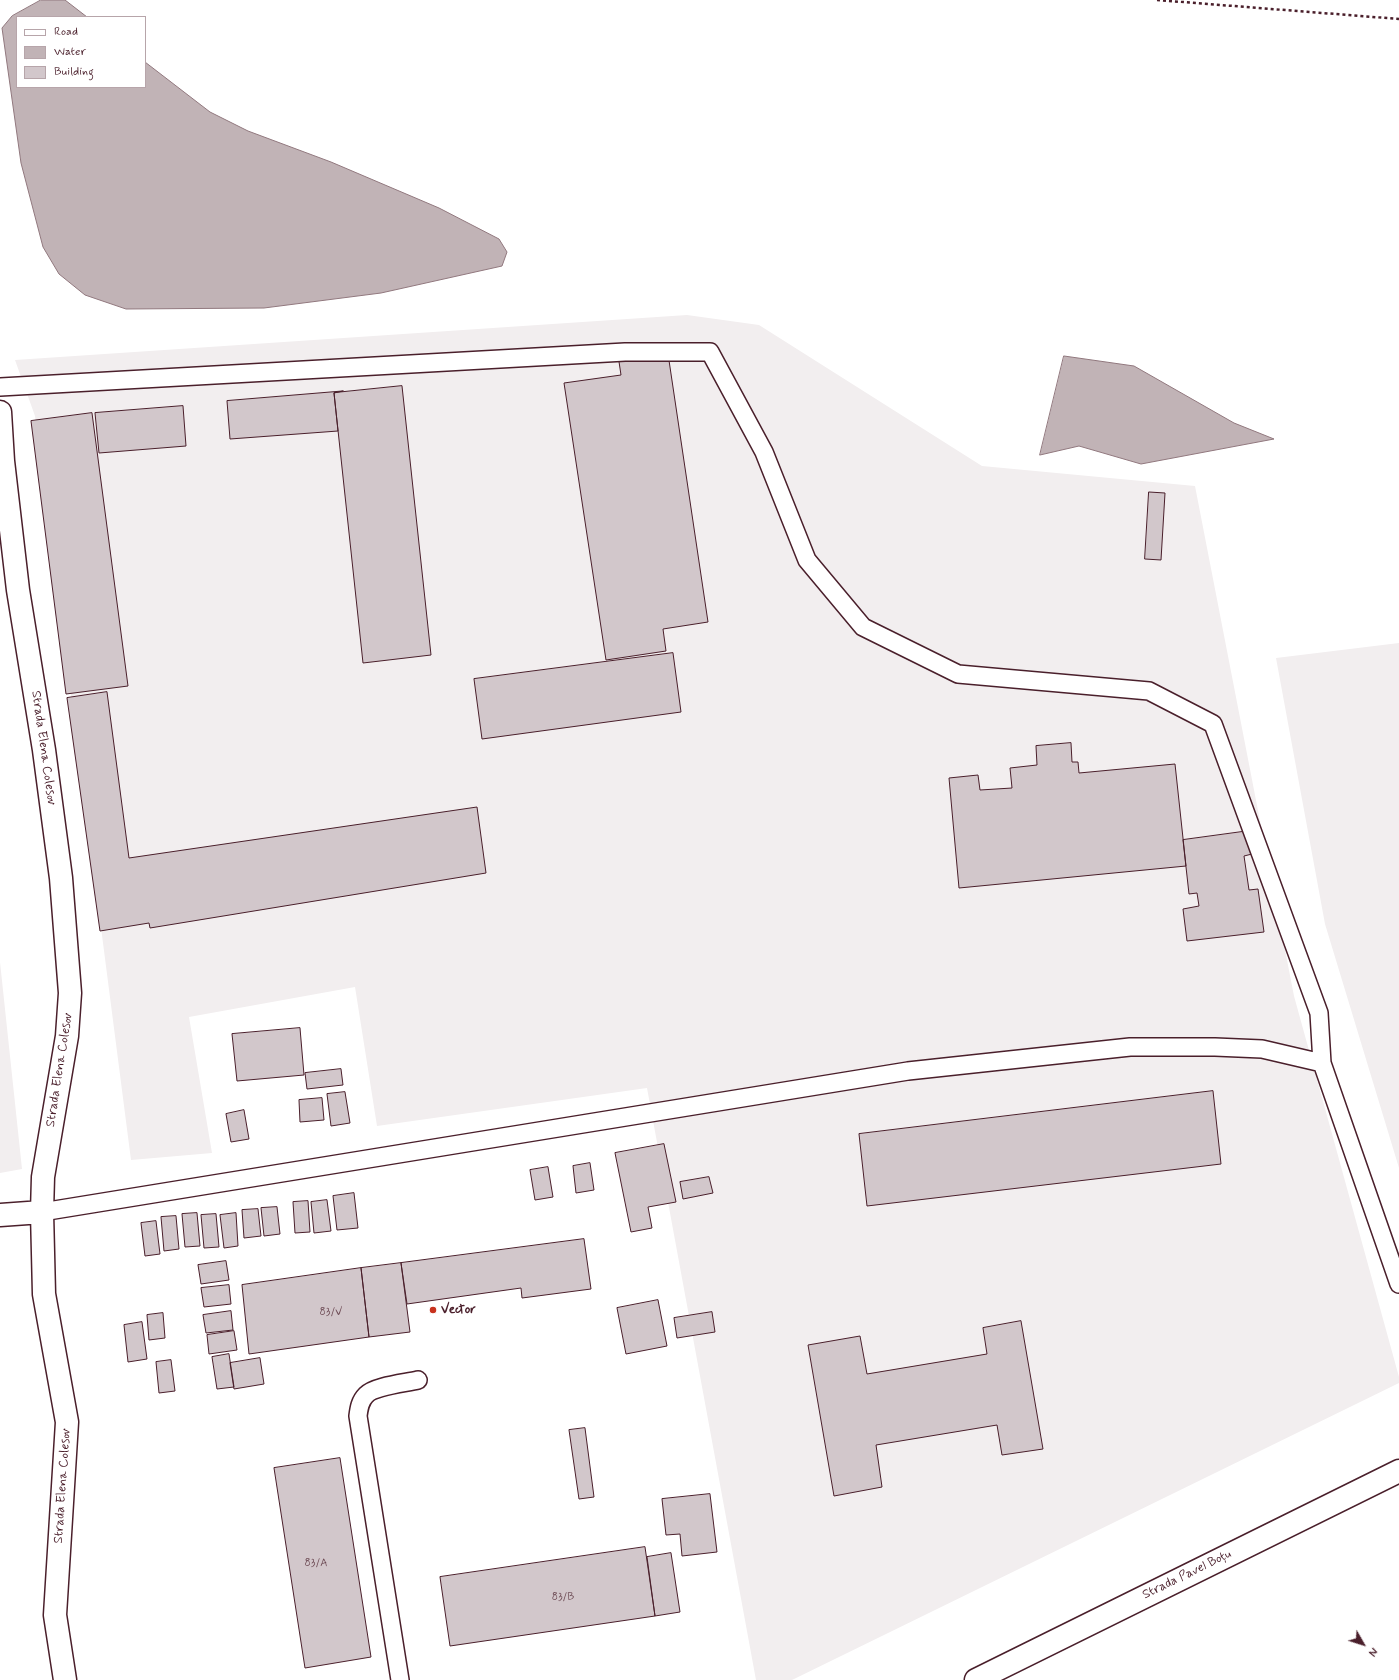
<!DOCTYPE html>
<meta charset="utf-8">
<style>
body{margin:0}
#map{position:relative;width:1399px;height:1680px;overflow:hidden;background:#fff;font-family:Mynerve,sans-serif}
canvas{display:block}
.legend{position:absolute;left:16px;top:16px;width:130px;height:72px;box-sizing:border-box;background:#fff;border:1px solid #b7a5aa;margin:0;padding:5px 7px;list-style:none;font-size:12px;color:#4a1f2b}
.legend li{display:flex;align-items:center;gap:8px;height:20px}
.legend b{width:20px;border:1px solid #b7a5aa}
.north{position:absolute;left:1343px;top:1624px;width:40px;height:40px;-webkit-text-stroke:3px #fff;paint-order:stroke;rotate:129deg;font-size:11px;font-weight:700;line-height:16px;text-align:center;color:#4a1f2b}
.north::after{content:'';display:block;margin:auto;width:14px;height:18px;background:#4a1f2b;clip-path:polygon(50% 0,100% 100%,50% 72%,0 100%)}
</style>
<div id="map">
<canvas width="1399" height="1680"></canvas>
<ul class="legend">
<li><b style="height:5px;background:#fff"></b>Road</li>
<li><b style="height:11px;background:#c1b3b6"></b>Water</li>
<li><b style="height:11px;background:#d2c7cb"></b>Building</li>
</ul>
<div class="north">N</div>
</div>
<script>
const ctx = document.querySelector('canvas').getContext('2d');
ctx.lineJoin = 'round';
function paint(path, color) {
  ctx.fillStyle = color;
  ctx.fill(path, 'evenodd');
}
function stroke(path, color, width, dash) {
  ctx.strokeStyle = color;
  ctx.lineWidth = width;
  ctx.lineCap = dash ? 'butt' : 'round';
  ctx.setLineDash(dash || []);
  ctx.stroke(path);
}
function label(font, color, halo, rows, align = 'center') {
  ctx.font = font + ' Mynerve,sans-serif';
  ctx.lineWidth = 3;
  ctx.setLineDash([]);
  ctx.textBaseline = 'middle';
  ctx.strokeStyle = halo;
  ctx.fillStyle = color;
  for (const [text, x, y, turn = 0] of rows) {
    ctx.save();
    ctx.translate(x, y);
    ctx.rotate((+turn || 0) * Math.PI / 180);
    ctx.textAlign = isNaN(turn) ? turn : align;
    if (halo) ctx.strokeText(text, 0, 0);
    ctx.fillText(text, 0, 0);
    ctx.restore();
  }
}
paint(new Path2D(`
 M687,315L759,325L982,466L1195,486L1294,996L1399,1377V1383L792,1680H756L647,1088L377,1126L355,987L189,1017L212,1153L131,1160L35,416L15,360Z
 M1399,643V1168L1325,924L1276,658Z
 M0,962L22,1169L0,1173Z`), '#f2eeef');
const water = new Path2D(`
 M41,0H65L87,17H17V87H145V62L210,112L248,131L331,162L439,208L499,239L507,252L502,266L381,293L264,308L126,309L85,295L59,274L43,247L21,163L2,28L12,16Z
 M1064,356L1134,366L1234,423L1274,439L1141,464L1079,446L1040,455Z`);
paint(water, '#c1b3b6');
stroke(water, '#91787e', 1);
const building = new Path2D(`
 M667,347L708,622L663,629L666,651L606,660L564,383L621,375L618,355Z
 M402,386L431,655L363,663L334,393Z
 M343,391L334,393L338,431L230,439L227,401Z
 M183,406L186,446L99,453L95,413Z
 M92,413L128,686L66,694L31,421Z
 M1149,492L1165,493L1161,560L1145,559Z
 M673,653L681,712L482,739L474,679Z
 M107,692L129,858L477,807L486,873L150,928L149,923L100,931L67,698Z
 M1071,743L1072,762H1078L1079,773L1175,764L1186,866L959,888L949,778L978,775L980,790L1012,788L1010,768L1037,765L1036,746Z
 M1249,831L1252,854L1244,856L1249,890L1258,889L1264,932L1187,941L1183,909L1199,906L1197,893L1189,894L1183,840Z
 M300,1028L304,1075L237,1081L232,1034Z
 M341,1069L343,1085L307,1089L305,1073Z
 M1213,1091L1221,1164L867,1206L859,1134Z
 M345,1092L350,1123L331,1126L327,1094Z
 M322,1098L324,1120L300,1122L299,1100Z
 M244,1110L249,1139L231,1142L226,1114Z
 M664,1144L676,1202L648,1207L652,1228L631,1232L615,1153Z
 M590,1163L594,1190L576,1193L573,1166Z
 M548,1167L553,1197L535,1200L530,1170Z
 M709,1177L713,1193L683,1199L680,1182Z
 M354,1193L358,1228L337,1230L333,1196Z
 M327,1200L331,1231L314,1233L311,1202Z
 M308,1201L310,1232L295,1233L293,1202Z
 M277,1207L280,1234L264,1236L261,1208Z
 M258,1209L261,1236L244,1238L242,1210Z
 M197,1213L200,1246L185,1247L182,1214Z
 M236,1213L238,1246L224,1248L220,1215Z
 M216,1214L219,1247L204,1248L201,1215Z
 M176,1216L179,1249L164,1251L161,1217Z
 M156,1221L160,1254L145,1256L141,1223Z
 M584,1239L591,1289L522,1298L521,1288L407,1304L401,1263Z
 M226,1261L229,1280L201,1284L198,1265Z
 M401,1263L410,1332L369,1337L361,1268Z
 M361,1268L369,1337L249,1354L242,1285Z
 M229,1285L231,1304L204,1307L201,1288Z
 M658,1300L667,1346L626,1354L617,1308Z
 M231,1311L233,1330L206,1333L203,1315Z
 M712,1312L715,1332L677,1338L674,1318Z
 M163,1313L165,1338L149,1340L147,1315Z
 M1021,1321L1043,1449L1002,1455L997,1425L876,1445L882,1487L834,1496L808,1345L860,1336L867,1374L987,1354L983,1328Z
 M142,1322L147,1359L128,1362L124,1325Z
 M234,1331L237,1350L209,1354L207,1335Z
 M229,1354L234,1387L217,1389L212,1357Z
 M260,1358L264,1384L234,1389L230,1363Z
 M171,1360L175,1391L159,1393L156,1362Z
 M585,1428L594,1497L579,1499L569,1430Z
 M340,1458L371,1657L305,1668L274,1468Z
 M710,1494L717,1552L682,1556L680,1534L666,1535L662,1499Z
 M645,1547L655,1616L450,1646L440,1577Z
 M671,1553L680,1612L655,1616L647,1557Z`);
paint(building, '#d2c7cb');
stroke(building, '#4a1f2b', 1);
const service = new Path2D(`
 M0,387L625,352H710L764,452L807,560L863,627L958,674L1149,691L1213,724L1319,1013L1322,1063L1399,1284
 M42,1212L908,1071L1130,1047H1215L1262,1049L1322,1063
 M400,1680L358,1416C359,1408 360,1401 366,1395C374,1386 406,1383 418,1380`);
const minor = new Path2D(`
 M0,412L3,461L18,590L44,750L61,878L70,993L67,1036L43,1177L42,1212L44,1294L67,1422L55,1615L65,1680
 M0,1215L42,1212`);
const primary = new Path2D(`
 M976,1680L1399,1471`);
stroke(service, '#4a1f2b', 20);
stroke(minor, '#4a1f2b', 25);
stroke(primary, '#4a1f2b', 25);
stroke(new Path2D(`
 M1157,0L1399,19`), '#4a1f2b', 2.5, [3, 3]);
stroke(service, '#fff', 17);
stroke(minor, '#fff', 22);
stroke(primary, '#fff', 22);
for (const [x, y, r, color] of [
 [433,1310,4,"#c8321e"]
]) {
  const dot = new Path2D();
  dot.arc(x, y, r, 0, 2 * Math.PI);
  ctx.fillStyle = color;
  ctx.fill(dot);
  stroke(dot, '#fff', 1.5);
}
label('11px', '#6c4953', null, [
 ["83/V",331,1313],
 ["83/A",316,1564],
 ["83/B",563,1598]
]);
label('13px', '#4a1f2b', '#fff', [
 ["Strada Elena Colesov",43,748,82],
 ["Strada Elena Colesov",60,1070,-81],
 ["Strada Elena Colesov",63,1486,-86],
 ["Strada Pavel Boțu",1187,1575,-26]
]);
label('bold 13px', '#4a1f2b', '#fff', [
 ["Vector",441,1310]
], 'left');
</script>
